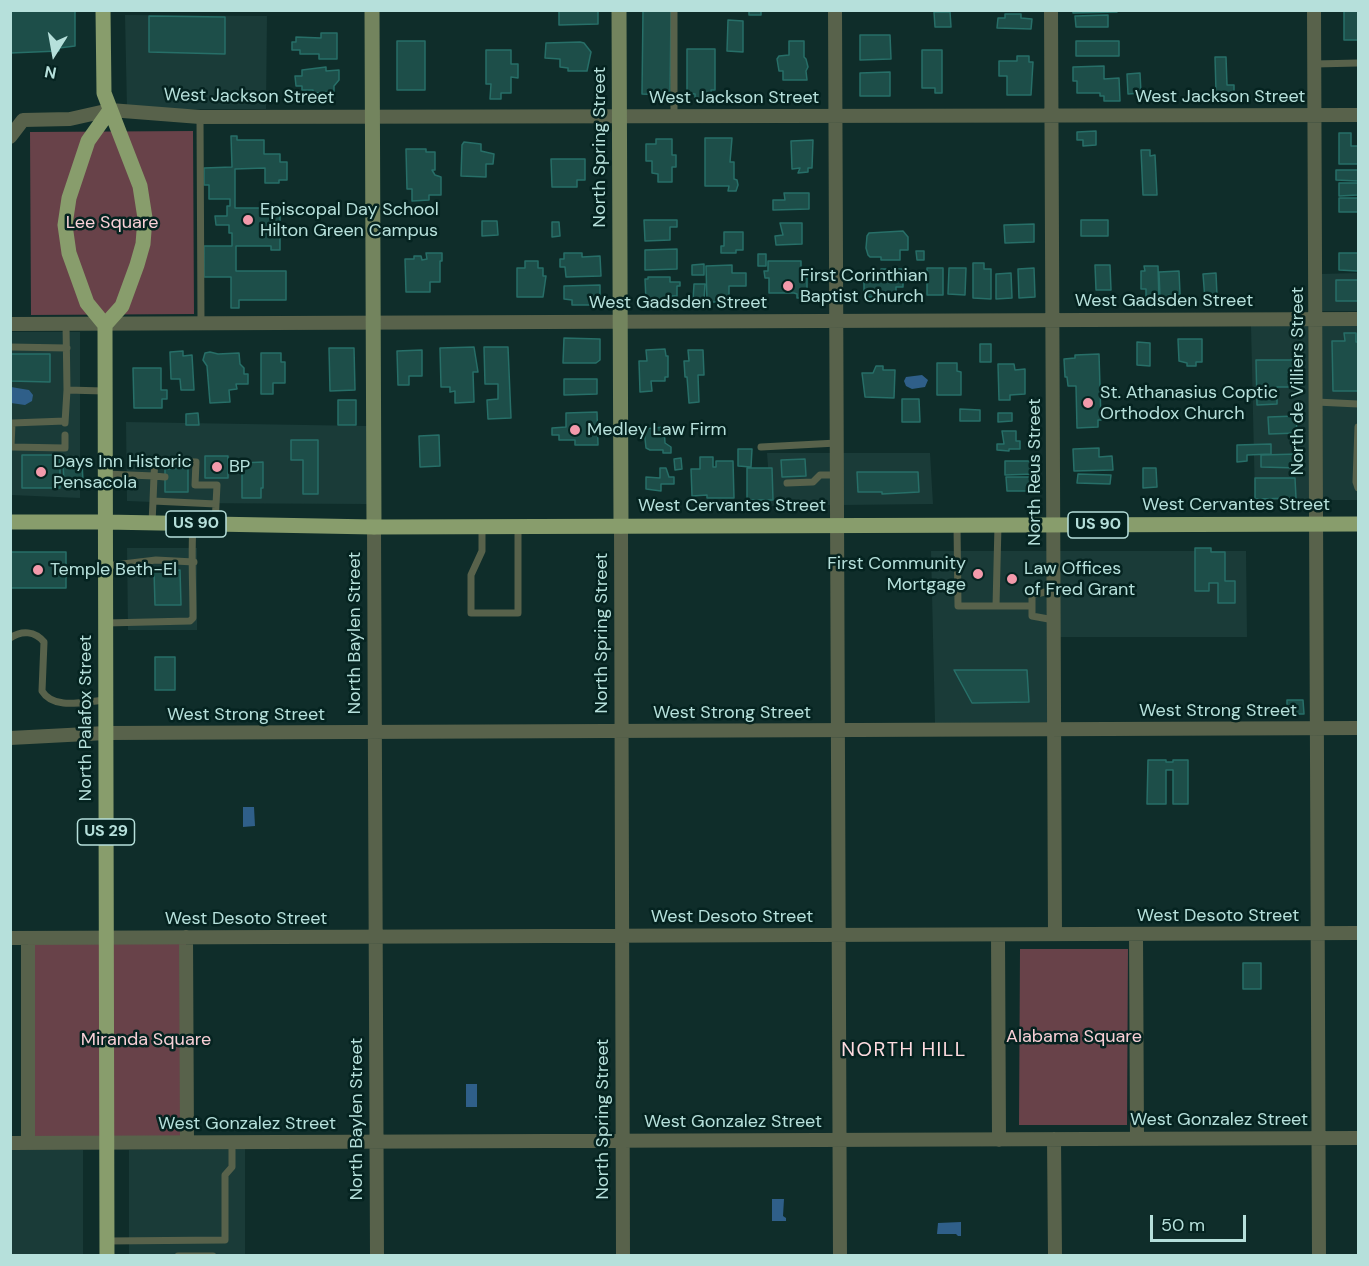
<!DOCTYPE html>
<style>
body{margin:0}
#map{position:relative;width:1369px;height:1266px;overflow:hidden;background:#0f2d2a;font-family:"DM Sans",sans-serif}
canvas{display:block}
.frame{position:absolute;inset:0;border:12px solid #b6e0db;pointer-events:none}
.north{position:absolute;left:24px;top:24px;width:60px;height:60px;-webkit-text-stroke:4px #052320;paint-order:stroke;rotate:191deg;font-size:16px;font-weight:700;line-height:24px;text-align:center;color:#b6e0db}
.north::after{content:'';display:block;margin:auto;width:21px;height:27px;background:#b6e0db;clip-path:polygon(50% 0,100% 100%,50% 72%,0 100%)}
.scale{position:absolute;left:1150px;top:1215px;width:96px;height:27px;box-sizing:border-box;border:3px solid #b6e0db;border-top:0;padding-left:8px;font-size:18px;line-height:21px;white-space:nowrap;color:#b6e0db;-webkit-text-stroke:4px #052320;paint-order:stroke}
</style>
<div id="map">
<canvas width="1369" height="1266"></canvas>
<div class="frame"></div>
<div class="north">N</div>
<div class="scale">50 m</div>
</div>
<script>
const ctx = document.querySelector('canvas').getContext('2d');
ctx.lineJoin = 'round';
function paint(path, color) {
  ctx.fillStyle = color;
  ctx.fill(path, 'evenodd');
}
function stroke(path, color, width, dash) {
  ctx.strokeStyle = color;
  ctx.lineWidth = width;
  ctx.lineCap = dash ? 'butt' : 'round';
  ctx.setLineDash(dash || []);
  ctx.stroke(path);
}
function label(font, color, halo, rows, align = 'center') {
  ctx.font = font + ' "DM Sans",sans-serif';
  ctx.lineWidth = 5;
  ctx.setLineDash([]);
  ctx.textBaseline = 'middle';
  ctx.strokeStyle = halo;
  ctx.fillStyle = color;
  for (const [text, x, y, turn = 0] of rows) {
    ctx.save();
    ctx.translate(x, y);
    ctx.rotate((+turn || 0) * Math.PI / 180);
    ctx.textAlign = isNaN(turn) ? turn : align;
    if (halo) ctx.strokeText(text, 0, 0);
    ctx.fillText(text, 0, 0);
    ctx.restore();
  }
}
paint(new Path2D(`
 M125,15L267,16L266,109H127Z
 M1358,273V311H1322L1321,274Z
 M1251,326H1308L1310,500H1255Z
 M1321,326H1358V500H1323Z
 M10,332H80V498L11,495Z
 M126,422L367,426L368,504L177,503L127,501Z
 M767,453H830V505L771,506Z
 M843,453H930L933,504L843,505Z
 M127,548H197V630H128Z
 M931,551H1047L1048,722L935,723Z
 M1060,551H1246L1247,637H1060Z
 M245,1149V1255H129V1150Z
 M10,1150H83V1255H11Z`), '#1a3b38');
paint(new Path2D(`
 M193,131L194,314L31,315L30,132Z
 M186,937L187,1142L28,1143V938Z
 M1020,949H1128L1127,1125H1019Z`), '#684249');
paint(new Path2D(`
 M922,375L928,380L925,387L912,389L906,386L904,381L906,377Z
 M11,387L29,390L33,395L32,401L25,405L11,403Z
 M243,807H254L255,826L243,827Z
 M466,1084H477V1107H466Z
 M772,1199H784L783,1216L786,1218V1221H772Z
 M961,1222V1236H958L956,1234H937L938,1223Z`), '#2f5f89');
const building = new Path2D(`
 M10,10H75V46L59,48V51L10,53Z
 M559,10H598V24L559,25Z
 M643,10H671L670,95L642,94Z
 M749,10H761V15H749Z
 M1073,10H1117V12L1073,13Z
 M1344,10H1358V40H1344Z
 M934,12H950L951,27H935Z
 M1005,14H1021V18L1032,19L1031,29L997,28L998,18H1005Z
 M1108,15V27H1076L1075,16Z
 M149,16L225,17V54L149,52Z
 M728,20L743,21V52L727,51Z
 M321,33H337V59H319V54H300V50H292V42H296V37L321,38Z
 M860,35H890L891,59L860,60Z
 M397,41H425V90H397Z
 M789,41H804V57L806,59L808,67L806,71L807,80H783V71H779L777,59L779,56L789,55Z
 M1076,41H1119V56H1076Z
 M580,42L584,43L591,52L587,71H568V68L560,67V59L545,58L546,43Z
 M687,49H715V90H711V98H695V94L687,93Z
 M486,50H511V64H518V78L511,77V93H501V99H490L491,84H486Z
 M922,50H942V93H935V88H922Z
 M1017,56H1029V62H1033L1031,95H1007V76H999V61H1017Z
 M1215,57H1226L1227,85H1234V96L1226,97V92H1216Z
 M1104,66V79L1119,78L1120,101H1104V96H1100V93H1077V81H1073V67Z
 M326,67V71L339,70V80L334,86V92L313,93V90H302V86H296L295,76H302V70Z
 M890,72V96H860V73Z
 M1140,73L1141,93L1128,94L1127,74Z
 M1096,131V145L1083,146V140H1077V132Z
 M1339,133H1351V146H1358V164H1339Z
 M231,136H237V140H264V154H280V162H287V180H279V183H265V168L235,169V208H280V250H271V246H236V271H286V300H239V308H231V277H204V246H232V233H229V225H216L215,216H227V206H230V199H209V185H204V168L232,167Z
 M705,138H732L730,162H734V179L737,180L738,185L736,191H728L729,186H705Z
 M656,139H672V155H676V167H672V182H658V174L652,173V161H646V144H656Z
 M813,140L812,168H808V172L798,173L800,168L792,169L791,141Z
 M464,142L481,144V151L494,154L493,164H486V177L461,176L462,145Z
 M406,149H426V152H435V170H432L435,175L441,177V195H429V200L412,201V189H407Z
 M1141,150H1150V156L1155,155L1157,195H1143Z
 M551,159H585V180H577V187H552Z
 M1336,170H1358V181L1336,180Z
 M1339,183H1358V195L1339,196Z
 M784,193H809V209L773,210V200H785Z
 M1339,198H1358V212H1339Z
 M644,220H677V227H670V240L645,241Z
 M1081,220H1108V236H1081Z
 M482,221H497L498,235L482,236Z
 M552,222H559L560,236L552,237Z
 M780,223H802V244L776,245L775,236L783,235Z
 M1034,224V242L1005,243L1004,225Z
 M903,231L908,237V250H900V260H881V257H870L868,255L866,248L867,236L869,233Z
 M724,232H743V250H736V253H721V246H724Z
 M677,249V269L645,270V250Z
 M916,251H924V260H917Z
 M426,253H442V261H440V282H430V292H406L405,259H414V256H421L422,260L427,259Z
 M564,253H582V257L600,256L601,276L566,277L565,267H560V259H564Z
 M1339,253H1358V271L1339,270Z
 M758,254H766V266H758Z
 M525,261H538V268H543V276H546L543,297H517V268H525Z
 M768,261H801V269L807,271V298H797V294L794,293H769V278H765L764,271H768Z
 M973,263H984V269H991V299L973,298Z
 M704,264V275H692V265Z
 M732,265V273H746V286H729V302H707L706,266Z
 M1095,265H1110L1111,290H1096Z
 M1144,266H1158L1159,301H1146V289H1141V271H1145Z
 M927,268H943V295H927Z
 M949,268H966L965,295L948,294Z
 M1034,268L1035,297L1019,298L1018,269Z
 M881,269H903V287H896V297H864V273H881Z
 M1179,271L1180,294L1169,295V298H1160L1159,272Z
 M1011,273L1012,298L996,299V274Z
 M1216,273L1217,296L1210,297L1209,300H1205L1203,274Z
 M648,277H670V282H680V286H677V296H671V299H658L657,302L646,301L645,279H648Z
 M1336,280H1358V301H1336Z
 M694,284H705L704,300H693Z
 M600,285V305H572V300L564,299V286Z
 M1344,333H1356V342H1358V391H1333L1332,341H1345Z
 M564,338L600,339V360L596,363H563Z
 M1178,339H1202V362H1196V366H1187V363L1179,361Z
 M1137,342L1150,343V366L1137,365Z
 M980,344H991V362H980Z
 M474,347L478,372H473L474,402L455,403V391L450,392V387H441L440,348Z
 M484,347H508L511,418L488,419L487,400L498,399V384H485Z
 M329,348H354L355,390L330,391Z
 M665,349L666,356H668V377H665V381H651L652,391L640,392L639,361H647L646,350Z
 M422,350V376H409V385H398L397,351Z
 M688,350H703L704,375H698L699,402L689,403L687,377H685L684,361H689Z
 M183,351V356L192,355L194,390H181L180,379H171L170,352Z
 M210,352L218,354L239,353L240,364L244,368V374H248V384H236L237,389L229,390L230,402L210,403L207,366L203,360L205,353Z
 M261,353H281V362H285V383H273V394H261Z
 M10,354H50V382L10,381Z
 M1099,354L1101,420H1098V427L1077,428L1076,386H1068L1067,377H1065L1064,359L1075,358V355Z
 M1256,360H1298V387H1277V404L1257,405Z
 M937,363H957V371L961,372V395H937Z
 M998,364H1014L1015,370L1025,369V394L1010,395V400H999Z
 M876,366H883V370H895L894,398L865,397L862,373H873Z
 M133,368H161V390H167V399H162V408H134Z
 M564,379H597V394L564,395Z
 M902,399H919L920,422H902Z
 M338,400H356V425H338Z
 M960,409L980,410V421H960Z
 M597,412L598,445H575V440H559V435H552V428L566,427V413Z
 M198,413L199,425H186V414Z
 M998,413H1012V421L998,422Z
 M1296,416L1297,433L1269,434L1268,417Z
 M664,427L665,443L671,447V453H663V450H650L646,448L644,429Z
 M1002,431H1016V441H1020V449H1009V451L997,450V444H1004Z
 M439,435L440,466L420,467L419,436Z
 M291,440H318V494H303V460H291Z
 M1271,444V454L1247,455V461L1237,462V445Z
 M1099,448V457L1112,456L1113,470L1074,471L1073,449Z
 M738,449H752L751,467L738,466Z
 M1298,454V468L1261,467V455Z
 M22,455H60V488H22Z
 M205,456H228V478H205Z
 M700,457H713V467H716V461H733L734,498H707V495L692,496L691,469H700Z
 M681,458L682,469L675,470L674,459Z
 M805,459L806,476L782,477L781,460Z
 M1005,461H1034V474L1005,475Z
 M263,462V488H261V498H242V463Z
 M63,463H82L83,481L64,482Z
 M188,468V492H165V469Z
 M660,468H666L669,477H674V484H661V491L646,489V477L660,478Z
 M747,468H772L773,500H747Z
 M1143,468H1156L1157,487L1143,488Z
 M857,472H918L919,492L882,494V492H858Z
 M1078,474L1111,475L1110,484L1077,483Z
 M1006,477H1034V491H1007Z
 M1255,478H1295L1296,498L1255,499Z
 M1195,548H1211V552H1225V581H1235V603H1218V583H1209V591H1195Z
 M10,552H66V588H10Z
 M180,570L181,605H155L154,571Z
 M155,657H175V690H155Z
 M954,670H1027L1029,702L972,703Z
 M1287,700H1303L1304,714H1287Z
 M1148,760H1166V762H1173V760H1188V804H1173V770H1166V804H1147Z
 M1243,963H1261V989H1243Z`);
paint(building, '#1d4e49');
stroke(building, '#276f68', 1.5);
stroke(new Path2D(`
 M674,10V116
 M1315,64L1358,63
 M200,117L201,323
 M66,324L67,390L104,391
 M10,347L67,348
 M1316,402L1358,404
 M65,423L67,390
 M1358,427L1356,482L1358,488
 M65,435V448L11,447L12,423L65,421
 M761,447L837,443
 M105,474L154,476L155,460L196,462L195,485H217L215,524
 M165,477L154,476L153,501L216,504
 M787,483L813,482L820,475H837
 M152,523L153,501
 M957,525L958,606H1032
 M482,527V551L471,575V613H518V527
 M106,566L156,560L194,562
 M1054,590L1032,595V616L1054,620
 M996,606L998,525
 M106,623L190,621L193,618C193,586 191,555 193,524
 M10,638C22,630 35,631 44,642L42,691C54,711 86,701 106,700
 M107,1241L225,1240V1175L232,1167V1142
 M178,1256H213`), '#58624b', 7);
stroke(new Path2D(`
 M835,10L840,1256
 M1051,10L1055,934
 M1314,10L1319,1256
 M10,137L23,120L70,119L110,110L200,117L1358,115
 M10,324L1358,319
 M621,526L623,1256
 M374,527L377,1256
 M10,738L106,733L1358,728
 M1136,934L1137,1138
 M998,935L999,1140
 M186,937L187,1142
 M10,938L1358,933
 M28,938V1143
 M1054,1139L1055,1256
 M10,1143L1358,1138`), '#58624b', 14);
stroke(new Path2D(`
 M372,10L374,527
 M619,10L621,526`), '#73845e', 15);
stroke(new Path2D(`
 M103,10L104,93L140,186L145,218L143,244L137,265L122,306L105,325
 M10,522H105L374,527L1358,524
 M107,1256L105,325L87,303L69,253L65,225L69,198L88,141L110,110`), '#889d6c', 15);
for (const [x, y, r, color] of [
 [248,220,6,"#f39aab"],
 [788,286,6,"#f39aab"],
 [1088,403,6,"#f39aab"],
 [575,430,6,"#f39aab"],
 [217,467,6,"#f39aab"],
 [41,472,6,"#f39aab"],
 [38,570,6,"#f39aab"],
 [978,574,6,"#f39aab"],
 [1012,579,6,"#f39aab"]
]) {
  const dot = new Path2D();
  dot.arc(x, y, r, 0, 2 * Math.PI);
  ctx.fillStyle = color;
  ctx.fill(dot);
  stroke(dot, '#052320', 2);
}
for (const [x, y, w] of [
 [196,524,60],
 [1098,525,60],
 [106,832,57]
]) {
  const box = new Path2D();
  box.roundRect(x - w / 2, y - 13, w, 26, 4.5);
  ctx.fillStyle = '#052320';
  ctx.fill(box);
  stroke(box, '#b6e0db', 1.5);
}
label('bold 16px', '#b6e0db', null, [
 ["US 90",196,524],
 ["US 90",1098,525],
 ["US 29",106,832]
]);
label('18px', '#b6e0db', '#052320', [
 ["West Jackson Street",249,97,1],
 ["West Jackson Street",1220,97],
 ["West Jackson Street",734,98],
 ["North Spring Street",600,147,-90],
 ["West Gadsden Street",1164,301],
 ["West Gadsden Street",678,303],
 ["North de Villiers Street",1298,381,-90],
 ["North Reus Street",1035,472,-90],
 ["West Cervantes Street",1236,505],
 ["West Cervantes Street",732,506],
 ["North Baylen Street",355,633,-90],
 ["North Spring Street",602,633,-90],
 ["West Strong Street",1218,711],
 ["West Strong Street",732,713],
 ["West Strong Street",246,715],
 ["North Palafox Street",86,718,-90],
 ["West Desoto Street",1218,916],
 ["West Desoto Street",732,917],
 ["West Desoto Street",246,919],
 ["North Baylen Street",357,1119,-90],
 ["North Spring Street",603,1119,-90],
 ["West Gonzalez Street",1219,1120],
 ["West Gonzalez Street",733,1122],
 ["West Gonzalez Street",247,1124]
]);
label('18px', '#b6e0db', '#052320', [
 ["Episcopal Day School",260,210],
 ["Hilton Green Campus",260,231],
 ["First Corinthian",800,276],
 ["Baptist Church",800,297],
 ["St. Athanasius Coptic",1100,393],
 ["Orthodox Church",1100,414],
 ["Medley Law Firm",587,430],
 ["Days Inn Historic",53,462],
 ["Pensacola",53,483],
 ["BP",229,467],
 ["First Community",966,564,"right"],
 ["Mortgage",966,585,"right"],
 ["Law Offices",1024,569],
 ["of Fred Grant",1024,590],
 ["Temple Beth-El",50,570]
], 'left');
label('18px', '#f9d0d7', '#052320', [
 ["Lee Square",112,223],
 ["Alabama Square",1074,1037],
 ["Miranda Square",146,1040]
]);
ctx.letterSpacing = '1.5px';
label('20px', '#fddadf', '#052320', [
 ["NORTH HILL",904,1051]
]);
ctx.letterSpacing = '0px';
</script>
